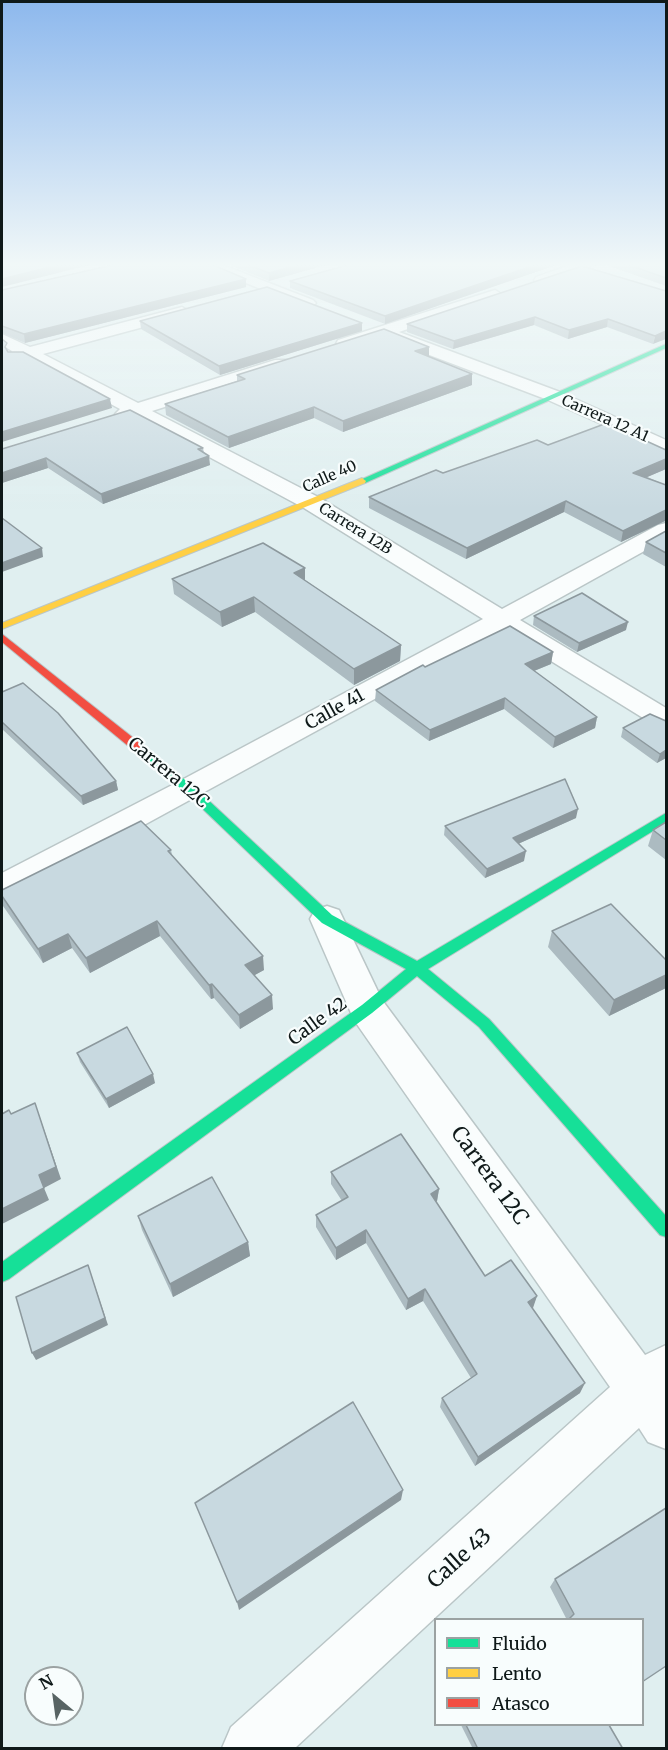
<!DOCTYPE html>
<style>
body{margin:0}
#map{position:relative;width:668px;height:1750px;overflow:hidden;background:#e0eff0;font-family:Merriweather,serif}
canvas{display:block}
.frame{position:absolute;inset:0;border:3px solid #0f1919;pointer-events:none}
.legend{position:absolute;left:434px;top:1618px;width:210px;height:108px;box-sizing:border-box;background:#f8fdfd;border:2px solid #9ba2a2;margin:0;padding:8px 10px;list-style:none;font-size:18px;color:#0f1919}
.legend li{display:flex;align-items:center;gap:12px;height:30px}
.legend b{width:30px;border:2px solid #9ba2a2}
.north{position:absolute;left:24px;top:1666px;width:60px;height:60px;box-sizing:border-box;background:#f8fdfd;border:2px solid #9ba2a2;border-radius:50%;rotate:331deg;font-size:16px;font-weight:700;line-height:24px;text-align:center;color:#0f1919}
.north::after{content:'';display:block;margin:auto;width:21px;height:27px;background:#586464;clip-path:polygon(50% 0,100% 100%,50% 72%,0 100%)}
</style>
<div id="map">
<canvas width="668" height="1750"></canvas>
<div class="frame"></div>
<ul class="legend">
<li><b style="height:8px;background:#16e098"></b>Fluido</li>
<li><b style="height:8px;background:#ffcf43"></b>Lento</li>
<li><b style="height:8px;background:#f24e42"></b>Atasco</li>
</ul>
<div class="north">N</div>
</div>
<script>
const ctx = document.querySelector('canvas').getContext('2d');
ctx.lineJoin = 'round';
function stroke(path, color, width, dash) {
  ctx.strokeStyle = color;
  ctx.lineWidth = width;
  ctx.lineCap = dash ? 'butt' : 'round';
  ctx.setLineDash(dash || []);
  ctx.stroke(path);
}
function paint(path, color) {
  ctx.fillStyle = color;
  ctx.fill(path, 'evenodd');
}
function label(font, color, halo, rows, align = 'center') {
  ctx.font = font + ' Merriweather,serif';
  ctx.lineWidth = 4.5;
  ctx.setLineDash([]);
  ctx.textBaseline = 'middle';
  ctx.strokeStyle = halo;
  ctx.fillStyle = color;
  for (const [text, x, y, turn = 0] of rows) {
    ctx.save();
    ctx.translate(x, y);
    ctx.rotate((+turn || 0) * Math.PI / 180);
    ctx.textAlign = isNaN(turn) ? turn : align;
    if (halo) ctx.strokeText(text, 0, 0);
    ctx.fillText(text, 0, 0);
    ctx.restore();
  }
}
const street = new Path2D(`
 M199,264H220L313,300L316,303L313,306H303Z
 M573,264H595L546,283H536L534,280L536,277Z
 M495,290L503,295L500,298L399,332L560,392L666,440V453L548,400L382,337L344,349L336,344L338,340Z
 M182,307L190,312L188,315L43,354L138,403L275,360H287L290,364L287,368L152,411L320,498L502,609L658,525L666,523V539L520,620L666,708V729L656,726L501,630L14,896L2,899V873L178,782L483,619L304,508L135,417L124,420L117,418L115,414L120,409L25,358L12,359L9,355L12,351L2,345V334L30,347Z
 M327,906L339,910L382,1000L645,1355L666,1345V1449L648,1442L639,1428L295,1748H222L231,1727L610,1387L354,1020L310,919L315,910Z`);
const fast = new Path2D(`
 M666,344V348L365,483L358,481Z
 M142,747L193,786L332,915L417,961L666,813V823L428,969L489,1019L666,1216V1237L660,1235L479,1027L417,976L372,1013L9,1279L2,1282V1262L362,1005L406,969L322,923L185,792L138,754L136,751L138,748Z`);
const slow = new Path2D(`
 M362,478L366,481L365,483L2,629V623Z`);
const jam = new Path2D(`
 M2,634L146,748L148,751L146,754H138L2,642Z`);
stroke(street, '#bac6c7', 3);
stroke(fast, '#bac6c7', 2);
stroke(slow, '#bac6c7', 2);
stroke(jam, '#bac6c7', 2);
paint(street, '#fafdfd');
paint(fast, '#16e098');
paint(slow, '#ffcf43');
paint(jam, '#f24e42');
paint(new Path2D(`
 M227,264H329L269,281Z
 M351,264H559L385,324L290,288V281Z
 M603,264H666V286Z
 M246,279V287L25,343L2,333V290Z
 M666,291L653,344L607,327L568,339L534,325L453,349L407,332V324Z
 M140,321L362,331L220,375L141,329Z
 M429,347V356L472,374V385L343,432L314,418L229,448L166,415L165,404L237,381V375Z
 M548,445L666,450V469L647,477L666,485V522L665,521L621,542L564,512L466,559L369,508V497L443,473Z
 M203,448L204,453L210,465L103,504L48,468L2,483V449Z
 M666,531V567L643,554L646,542Z
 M305,568V580L401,645L400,661L354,685L255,612L222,627L174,594L172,579Z
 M534,616L626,630L577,652L533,625Z
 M553,652L551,664L534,671L597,717L595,728L553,748L504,709L429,741L375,701L376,690L425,667Z
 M2,692L116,781L118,790L83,805L2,729Z
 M666,721V758L657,763L621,737L623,728Z
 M576,818L518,844L524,861L485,878L444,835L445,826Z
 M666,822V860L648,846L653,830Z
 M171,850L172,855L264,970L254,975L273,1009L240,1029L214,998L211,999L160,936L90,973L72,948L43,963L3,906L2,902V890Z
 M552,931L666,960V988L609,1016L548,947Z
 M77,1053L155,1083L109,1108L80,1062Z
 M331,1172L439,1189L437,1201L436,1202L485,1276L537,1296L532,1308L580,1393L475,1466L440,1407L442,1398L471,1378L423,1301L406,1310L366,1243L336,1260L316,1227V1215L342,1201L331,1184Z
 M138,1216L248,1242L250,1256L173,1297L142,1230Z
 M555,1579L642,1682L567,1620L550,1587Z
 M461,1725H609L623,1749H473Z`), '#acbbc1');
paint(new Path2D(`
 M62,264H94L2,287V279Z
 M301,264H329L269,281V273Z
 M538,264H559L385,324V316Z
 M246,279V287L25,343L24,334Z
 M535,317L534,325L453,349L454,341Z
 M608,319L607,327L568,339L569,330Z
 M362,323V331L220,375L219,366Z
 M666,331V339L653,344L655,336Z
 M429,347V357L415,351Z
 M472,374V385L343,432V421Z
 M110,399L112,408L2,442V432Z
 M314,407V418L229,448L228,437Z
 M209,456L210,465L103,504L101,494Z
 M46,458L48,468L2,483V473Z
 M666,459V469L631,484L633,473Z
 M566,501L564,512L466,559L467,548Z
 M666,510L665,521L621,542L623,531Z
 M42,548L43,557L2,572V563Z
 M305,568V583L294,573Z
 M254,597L255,612L222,627L220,612Z
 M628,622L626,630L577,652L579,643Z
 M401,645L400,661L354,685V669Z
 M553,652L551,664L524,675L525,664Z
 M505,698L504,709L429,741L430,730Z
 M597,717L595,728L553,748L555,737Z
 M666,750V758L657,763L660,754Z
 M116,781L118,790L83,805L81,796Z
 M578,809L576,818L511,847L513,838Z
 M526,851L524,861L485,878L487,869Z
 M157,921L160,936L90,973L86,958Z
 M68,934L72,948L43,963L38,949Z
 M263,956L264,970L246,980L245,965Z
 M666,975V988L609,1016L614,1000Z
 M212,984L214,998L211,999L209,985Z
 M272,995L273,1009L240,1029L239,1015Z
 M153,1074L155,1083L109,1108L106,1099Z
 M35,1103L61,1179L44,1188L39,1175Z
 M44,1188L49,1200L2,1224V1209Z
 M439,1189L437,1201L429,1206L431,1194Z
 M366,1230V1243L336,1260V1248Z
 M248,1242L250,1256L173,1297L170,1284Z
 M88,1265L108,1325L36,1360L32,1353Z
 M425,1289L423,1301L406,1310L408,1299Z
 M537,1296L533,1308L524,1313L528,1302Z
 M585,1383L580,1393L475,1466L478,1457Z
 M403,1490L401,1500L239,1610L237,1602Z`), '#8c989d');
const building = new Path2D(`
 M2,264H62L2,279Z
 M117,264H211L246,279L24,334L2,326V290Z
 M246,264H301L269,273Z
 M351,264H538L385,316L290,281Z
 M626,264H666V278Z
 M582,266L666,291V331L655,336L608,319L569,330L535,317L454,341L407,324Z
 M267,287L362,323L219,366L140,321Z
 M384,329L429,347L415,351L472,374L343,421L314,407L228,437L165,404L245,379L237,375Z
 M2,339L7,343L5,347L8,352H23L110,399L2,432Z
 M130,410L203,448L198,449L209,456L101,494L46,458L2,473V449Z
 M607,423L666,450V459L633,473L666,485V510L623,531L566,501L467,548L369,497L436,470L443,473L537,440L548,445Z
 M2,518L42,548L2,563Z
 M666,531V553L646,542Z
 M263,543L305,568L294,573L401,645L354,669L254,597L220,612L172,579Z
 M582,593L628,622L579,643L534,616Z
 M510,626L553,652L525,664L597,717L555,737L505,698L430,730L376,690L423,665L425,667Z
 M23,683L58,713L116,781L81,796L2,722V692Z
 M650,714L666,721V750L660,754L623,728Z
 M565,779L578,809L513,838L526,851L487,869L445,826Z
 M141,821L171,850L168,851L263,956L245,965L272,995L239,1015L212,984L209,985L157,921L86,958L68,934L38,949L2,896V890Z
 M666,822V840L653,830Z
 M611,904L666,960V975L614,1000L552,931Z
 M127,1027L153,1074L106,1099L77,1053Z
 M35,1103L56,1167L39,1175L44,1188L2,1209V1114L9,1110L11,1114Z
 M401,1134L439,1189L431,1194L485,1276L511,1260L537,1296L528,1302L585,1383L478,1457L442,1398L477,1374L425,1289L408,1299L366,1230L336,1248L316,1215L348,1197L331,1172Z
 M212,1177L248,1242L170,1284L138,1216Z
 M88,1265L105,1318L32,1353L16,1297Z
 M353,1402L403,1490L237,1602L195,1503Z
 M666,1508V1666L642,1682V1620H568L574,1614L555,1579Z
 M466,1725H609L623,1749H478Z`);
paint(building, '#c8d9e0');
stroke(building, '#8c989d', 1.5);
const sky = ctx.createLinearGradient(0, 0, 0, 509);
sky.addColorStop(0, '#8db8ed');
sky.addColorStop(0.52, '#f1f8f8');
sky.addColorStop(1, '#f1f8f800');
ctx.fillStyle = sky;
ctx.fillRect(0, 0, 668, 509);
label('15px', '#0f1919', '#f8fdfd', [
 ["Carrera 12 A1",605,419,24],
 ["Calle 40",330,477,-24],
 ["Carrera 12B",355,529,32]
]);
label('18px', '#0f1919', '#f8fdfd', [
 ["Calle 41",335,710,-29],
 ["Carrera 12C",168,773,40],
 ["Calle 42",318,1022,-36]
]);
label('21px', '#0f1919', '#f8fdfd', [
 ["Carrera 12C",489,1176,54],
 ["Calle 43",460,1559,-42]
]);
</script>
